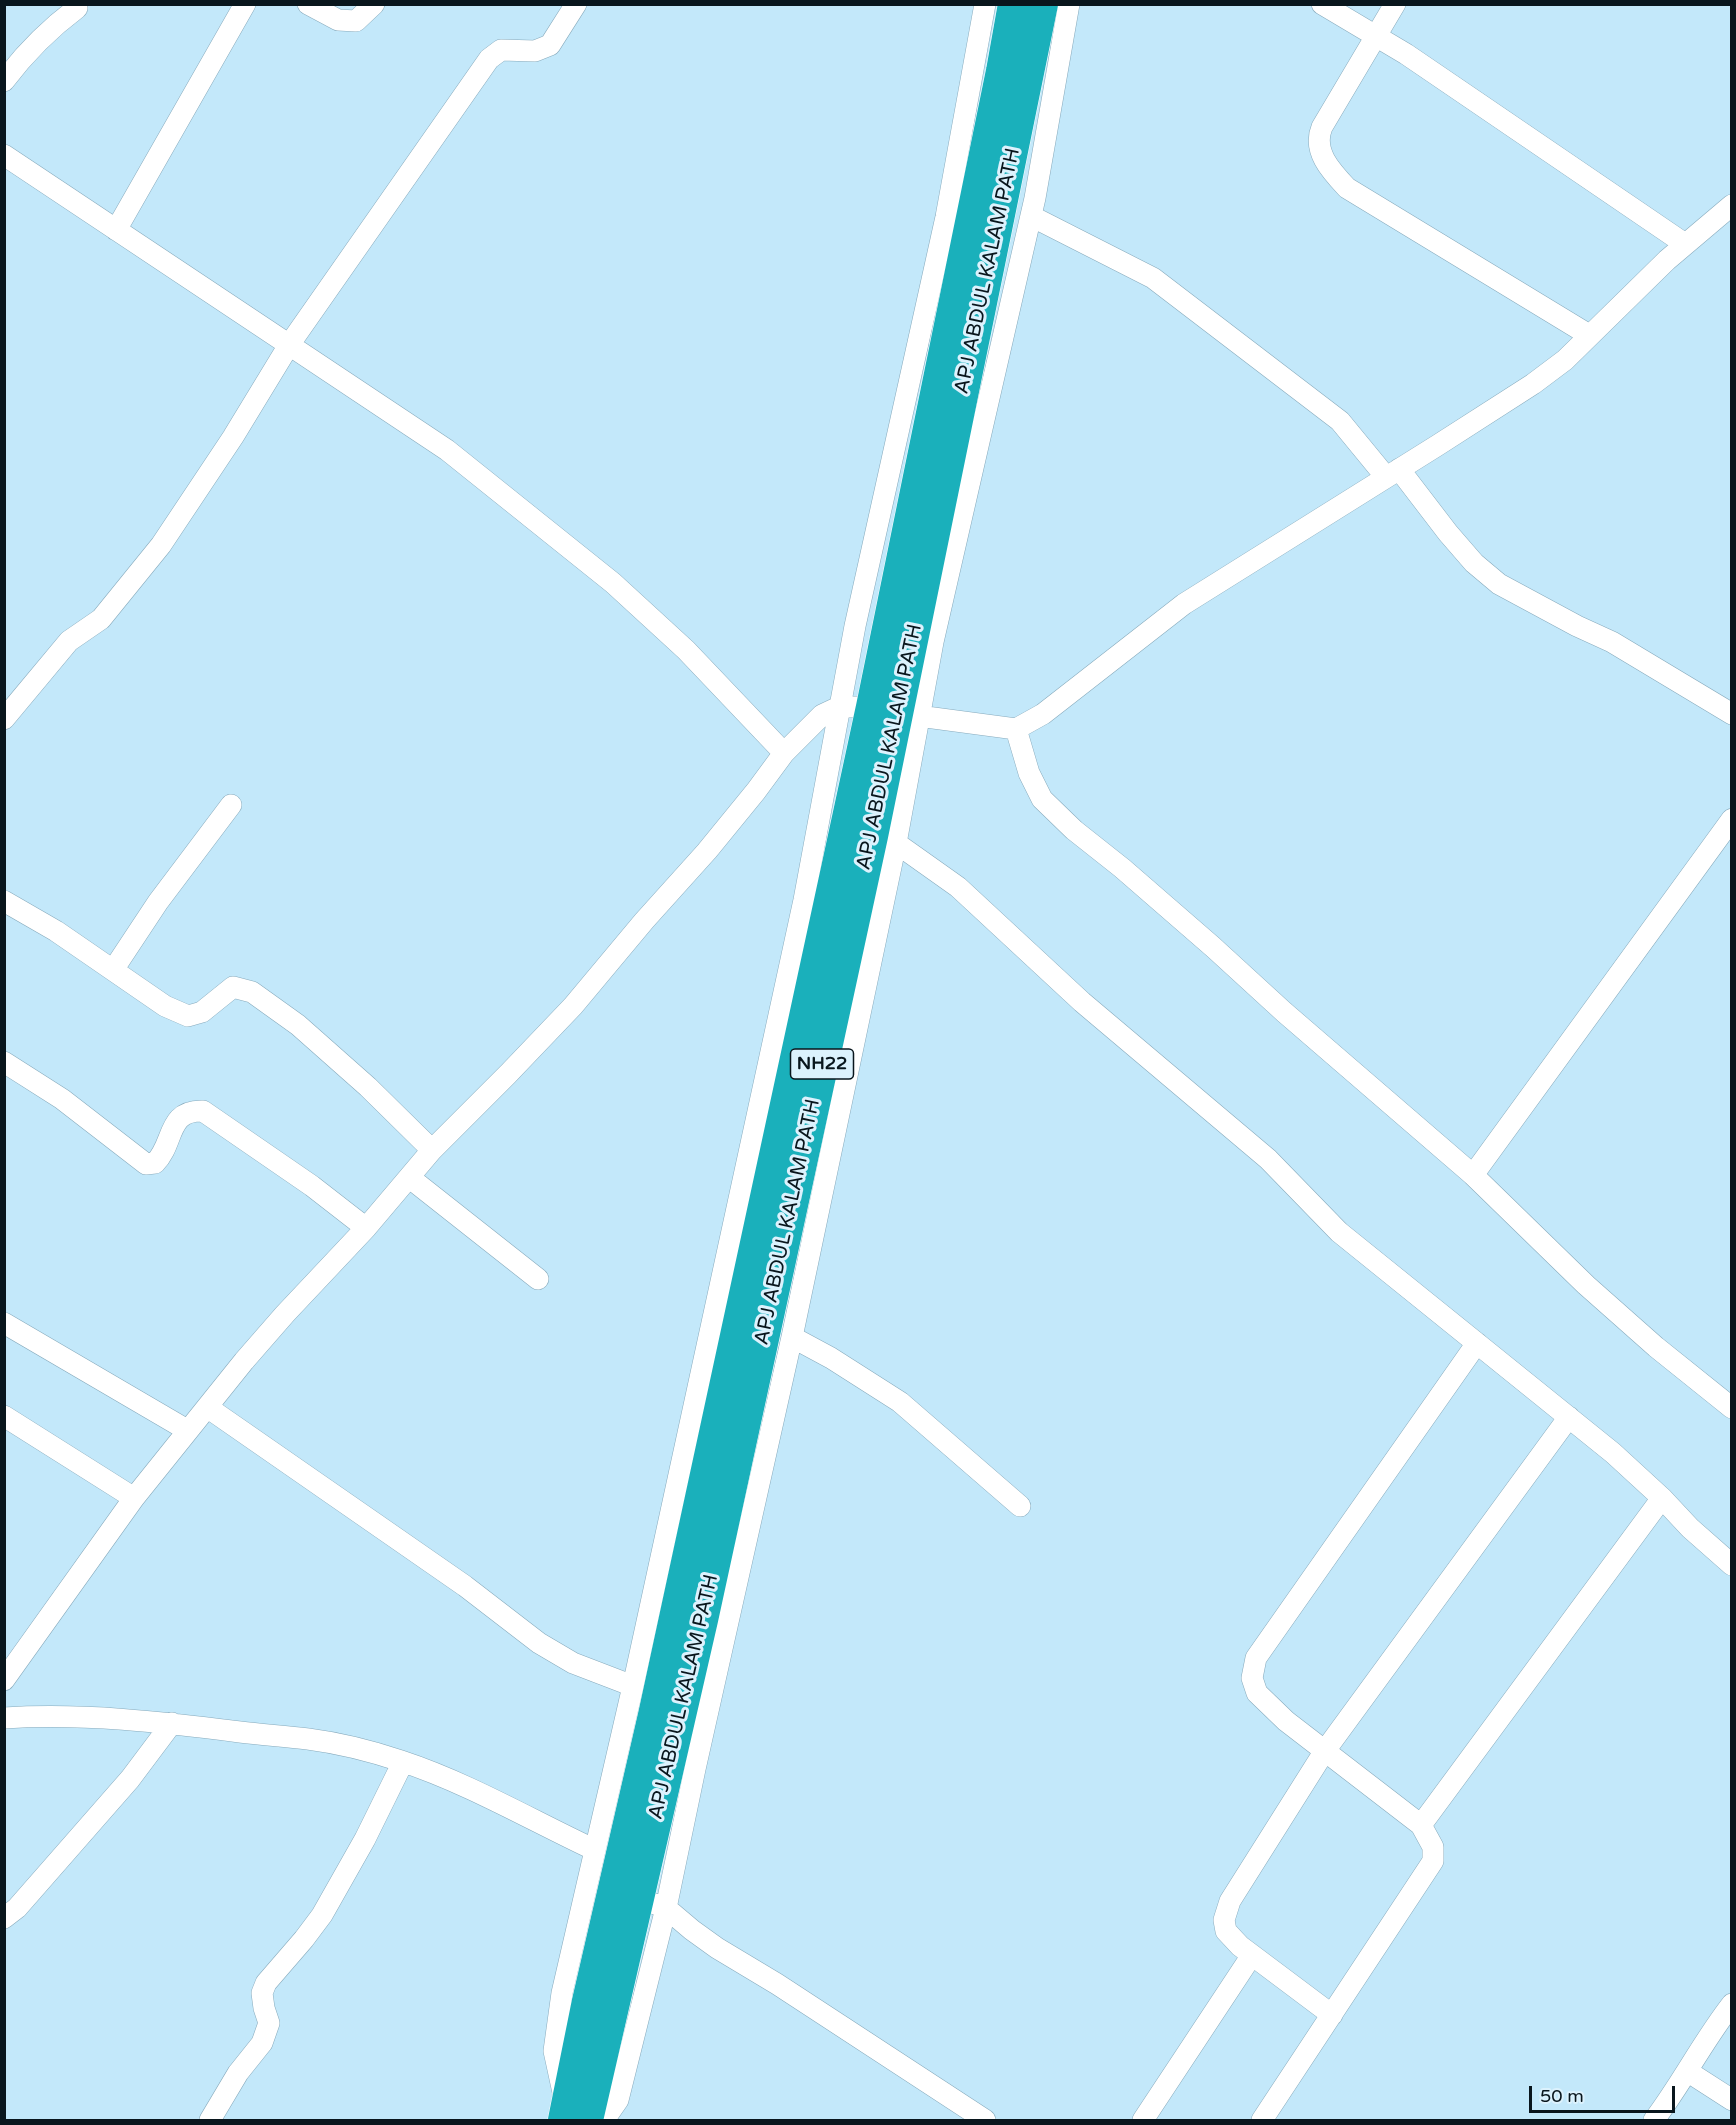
<!DOCTYPE html>
<style>
body{margin:0}
#map{position:relative;width:1736px;height:2125px;overflow:hidden;background:#c3e8fa;font-family:"Varela Round",sans-serif}
canvas{display:block}
.frame{position:absolute;inset:0;border:6px solid #09161d;pointer-events:none}
.scale{position:absolute;left:1529px;top:2086px;width:146px;height:27px;box-sizing:border-box;border:3px solid #09161d;border-top:0;padding-left:8px;font-size:18px;line-height:21px;white-space:nowrap;color:#09161d;-webkit-text-stroke:4px #dcf2fd;paint-order:stroke}
</style>
<div id="map">
<canvas width="1736" height="2125"></canvas>
<div class="frame"></div>
<div class="scale">50 m</div>
</div>
<script>
const ctx = document.querySelector('canvas').getContext('2d');
ctx.lineJoin = 'round';
function stroke(path, color, width, dash) {
  ctx.strokeStyle = color;
  ctx.lineWidth = width;
  ctx.lineCap = dash ? 'butt' : 'round';
  ctx.setLineDash(dash || []);
  ctx.stroke(path);
}
function label(font, color, halo, rows, align = 'center') {
  ctx.font = font + ' "Varela Round",sans-serif';
  ctx.lineWidth = 6;
  ctx.setLineDash([]);
  ctx.textBaseline = 'middle';
  ctx.strokeStyle = halo;
  ctx.fillStyle = color;
  for (const [text, x, y, turn = 0] of rows) {
    ctx.save();
    ctx.translate(x, y);
    ctx.rotate((+turn || 0) * Math.PI / 180);
    ctx.textAlign = isNaN(turn) ? turn : align;
    if (halo) ctx.strokeText(text, 0, 0);
    ctx.fillText(text, 0, 0);
    ctx.restore();
  }
}
const minor = new Path2D(`
 M308,4L338,20L356,21L374,4
 M1322,4L1406,54L1685,244
 M1395,4L1322,127C1312,151 1331,171 1347,188L1589,335
 M4,81C25,53 49,29 77,8
 M4,155L447,450L613,583L686,650L784,753
 M1031,216L1153,278L1340,421L1386,477
 M116,230L245,4
 M1399,469L1448,533L1474,563L1499,584L1577,626L1612,642L1732,714
 M4,719L69,641L101,619L161,545L233,437L289,345L489,59L501,50L535,51L550,45L576,4
 M1016,729L1029,773L1042,799L1074,830L1122,868L1213,947L1284,1012L1473,1175L1586,1285L1656,1347L1732,1408
 M896,843L958,887L1082,1002L1268,1159L1339,1232L1613,1453L1662,1498L1690,1528L1732,1565
 M4,901L56,931L165,1006L188,1016L202,1012L233,987L252,992L298,1025L368,1087L432,1150
 M113,970L158,902L231,805
 M4,1062L62,1099L146,1164L155,1163C175,1143 166,1110 203,1111L312,1186L366,1228
 M1473,1175L1732,819
 M410,1178L538,1279
 M4,1323L187,1430
 M792,1337L831,1358L900,1402L1020,1506
 M207,1407L465,1586L539,1643L573,1663L633,1686
 M4,1416L134,1498
 M4,1680L134,1498L244,1361L285,1314L366,1228L432,1150L508,1074L573,1006L644,921L707,851L756,791L784,753L822,715L839,707H872L896,713L1016,729L1043,714L1184,604L1438,445L1533,384L1565,360L1667,260L1732,205
 M4,1718C84,1713 162,1722 240,1732C263,1735 286,1736 308,1739C339,1743 371,1751 401,1761C468,1783 531,1820 595,1850
 M1421,1825L1662,1498
 M655,1904L666,1908L692,1930L717,1948L777,1984L985,2120
 M4,1918L17,1908L130,1779L172,1723
 M1332,2015L1240,1946L1226,1931L1224,1920L1230,1901L1324,1752L1569,1417
 M1687,2071L1732,2100
 M564,2097L554,2051L562,1993L633,1686L804,900L855,626L946,217L985,4
 M210,2120L238,2073L262,2043L269,2023L264,2008L262,1993L266,1983L304,1939L322,1915L365,1839L403,1762
 M604,2120L618,2100L666,1908L695,1769L792,1337L896,843L933,642L1035,198L1069,4
 M1143,2120L1252,1955
 M1262,2120L1433,1861V1847L1421,1825L1286,1721L1257,1693L1252,1678L1256,1658L1477,1343
 M1654,2120C1682,2083 1703,2041 1732,2004`);
const highway = new Path2D(`
 M564,2120L588,2001L654,1715L872,707L1002,71L1014,4
 M587,2120L702,1620L872,836L1042,4`);
stroke(minor, '#87aabc', 22);
stroke(highway, '#fff', 33);
stroke(minor, '#fff', 21);
stroke(highway, '#1ab0bb', 32);
for (const [x, y, w] of [
 [822,1064,63]
]) {
  const box = new Path2D();
  box.roundRect(x - w / 2, y - 15, w, 30, 4.5);
  ctx.fillStyle = '#dcf2fd';
  ctx.fill(box);
  stroke(box, '#09161d', 1.5);
}
label('bold 18px', '#09161d', null, [
 ["NH22",822,1064]
]);
label('20px', '#09161d', '#dcf2fd', [
 ["APJ ABDUL KALAM PATH",988,271,-78],
 ["APJ ABDUL KALAM PATH",890,747,-78],
 ["APJ ABDUL KALAM PATH",788,1222,-78],
 ["APJ ABDUL KALAM PATH",684,1697,-77]
]);
</script>
